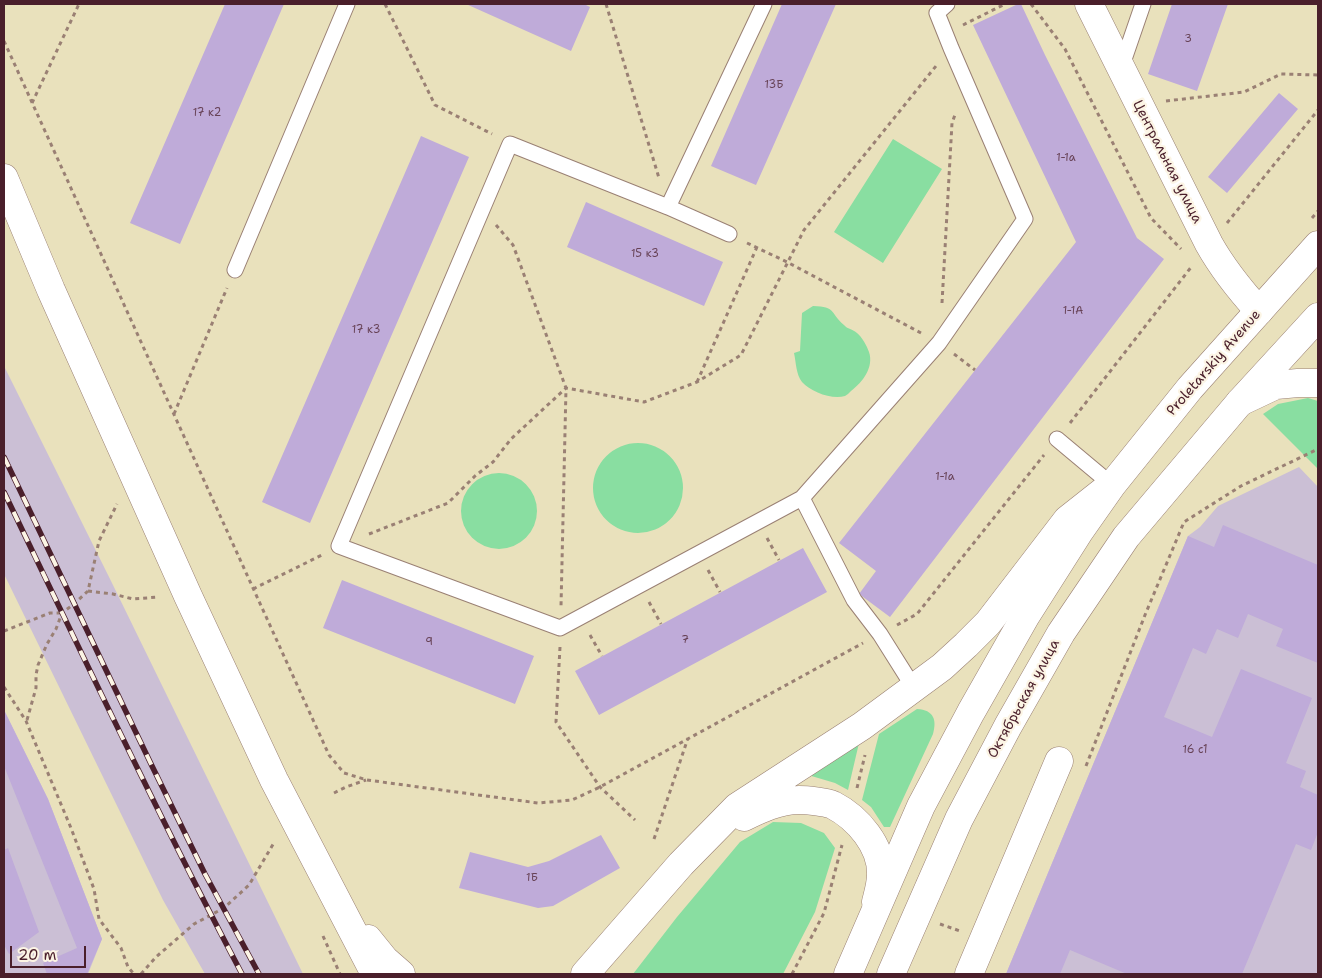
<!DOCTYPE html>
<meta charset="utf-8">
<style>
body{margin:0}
#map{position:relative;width:1322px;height:978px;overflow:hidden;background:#e9e1bc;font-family:"Shantell Sans",sans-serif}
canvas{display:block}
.frame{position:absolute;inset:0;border:5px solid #4a1f2b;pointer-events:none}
.scale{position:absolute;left:10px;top:946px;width:76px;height:22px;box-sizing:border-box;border:2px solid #4a1f2b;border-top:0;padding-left:6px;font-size:15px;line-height:18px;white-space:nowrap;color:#4a1f2b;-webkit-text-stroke:4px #fcf5e5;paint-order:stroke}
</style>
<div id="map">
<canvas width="1322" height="978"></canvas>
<div class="frame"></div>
<div class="scale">20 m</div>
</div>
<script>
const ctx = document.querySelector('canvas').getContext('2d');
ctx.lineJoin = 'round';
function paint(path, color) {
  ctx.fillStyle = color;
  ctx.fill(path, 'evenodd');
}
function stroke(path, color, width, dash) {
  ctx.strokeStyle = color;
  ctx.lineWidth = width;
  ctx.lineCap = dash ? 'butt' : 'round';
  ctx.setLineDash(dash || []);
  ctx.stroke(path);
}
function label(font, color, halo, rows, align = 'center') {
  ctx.font = font + ' "Shantell Sans",sans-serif';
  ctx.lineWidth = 4.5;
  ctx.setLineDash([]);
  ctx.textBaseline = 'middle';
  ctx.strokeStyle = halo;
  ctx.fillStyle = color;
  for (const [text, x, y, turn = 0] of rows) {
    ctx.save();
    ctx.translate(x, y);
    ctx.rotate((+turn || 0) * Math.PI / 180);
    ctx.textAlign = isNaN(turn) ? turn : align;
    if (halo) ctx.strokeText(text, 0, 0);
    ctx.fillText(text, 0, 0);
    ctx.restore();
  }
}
paint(new Path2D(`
 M4,366L111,581L303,974H205L163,900L4,574Z
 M1299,467L1318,487V974H1006L1188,536L1200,527L1218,506Z
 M4,710L48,799L102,939L88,974H4Z`), '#cbbfd5');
paint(new Path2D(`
 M893,139L942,169L883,263L834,232Z
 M813,306C837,307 829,312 844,325C847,329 853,329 857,333C862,337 867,346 869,352C874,367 863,382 851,391C849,393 847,395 845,396C832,400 811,392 802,382C796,375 796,362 794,353L800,351L802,313Z
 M1308,398L1318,401V469L1263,414L1278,404Z
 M593 488a45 45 0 1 1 90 0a45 45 0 1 1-90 0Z
 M461 511a38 38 0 1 1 76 0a38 38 0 1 1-76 0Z
 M917,709C934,710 937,720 933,734L890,827H884L871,807L862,800L879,734Z
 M859,743L848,790L835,783L808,775Z
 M773,822L801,823L824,833L835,848L815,912L783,974H633L677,917L740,842Z`), '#89dea1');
paint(new Path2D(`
 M225,4H284L180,244L130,223Z
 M466,4H584L590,7L571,51Z
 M782,4H836L756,185L711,166Z
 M1018,4H1021L1045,55L1137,238L1164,259L890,617L859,594L876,571L839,543L1076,242L973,25Z
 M1172,4H1228L1197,91L1148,74Z
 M1279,93L1298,109L1227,193L1208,177Z
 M421,136L469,157L310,523L262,502Z
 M586,202L723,262L704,306L567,247Z
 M1223,525L1318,565V663L1276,646L1283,629L1248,614L1238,638L1217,629L1206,654L1193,648L1164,717L1212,737L1241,669L1312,698L1286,763L1306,771L1300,787L1318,795V832L1311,850L1296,844L1242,974H1127L1070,950L1060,974H1006L1188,536L1214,547Z
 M803,548L827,592L599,715L575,671Z
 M342,580L534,656L515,704L323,628Z
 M4,710L48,799L102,939L87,974H47L43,963L77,948L4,766Z
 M601,835L620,868L553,906L538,908L459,888L470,852L528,867L549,861Z
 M8,848L39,932L9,954L4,945V850Z`), '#bfabd9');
const service = new Path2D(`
 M1121,68L1143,4
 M668,207L764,4
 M729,234L668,207L510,144L339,546L560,628L802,498
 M235,270L347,4
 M1057,439L1112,485
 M914,688L880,634L854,600L802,498L939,343L1025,219L951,48L937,13L947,4`);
const minor = new Path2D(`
 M1089,4L1209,244C1223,269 1240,290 1259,311
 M969,974L1059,761`);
const secondary = new Path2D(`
 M4,178L51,290L188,596L274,780L375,974
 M1240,402L1276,385L1298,383H1318
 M744,817C760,809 779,800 799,800C807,800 826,802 833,805C858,818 882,846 881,875C881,884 878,894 876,902
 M368,939L385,960L401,974
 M585,974L681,864L737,807L862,726L942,667L966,645L988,623L1067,520L1105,490`);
const primary = new Path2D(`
 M848,974L921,806L971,712L1025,617L1079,532L1112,485L1190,388L1318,245
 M891,974L959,819L1008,726L1061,633L1126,537L1240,402L1318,317`);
stroke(service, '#9a8074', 17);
stroke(minor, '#9a8074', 29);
stroke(secondary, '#9a8074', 29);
stroke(primary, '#9a8074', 29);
stroke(new Path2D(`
 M385,4L435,105L492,134
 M606,4L659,178
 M1031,4L1065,49L1151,218L1181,249
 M963,25L1005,4
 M4,41L329,755L344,773L367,780L538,803L572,800L600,787L863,643
 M1166,101L1244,92L1281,74L1318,75
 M32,103L79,4
 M1312,218L1318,211
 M1227,223L1318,110
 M496,225L513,245L566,388L561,606
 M747,243L787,262L921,333
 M942,303L952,123L956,112
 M954,354L975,370
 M697,382L757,247
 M174,414L227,288
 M1070,423L1192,266
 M369,534L448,503L475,476L493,462L511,439L566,388L644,402L697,382L741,355L804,230L936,66
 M767,538L779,560
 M708,570L720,592
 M253,589L322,555
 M88,591L113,594L133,599L159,597
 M649,602L661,624
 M897,625L917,614L1044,455
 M4,631L50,613H62
 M590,635L602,656
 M560,647L556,722L600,787L635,820
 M4,687L26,721L71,828L94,889L99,919L121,948L128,967L134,974
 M27,720L36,688V675L38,665L47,644L56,629L62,613L74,604L88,591L99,541L117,504
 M1086,766L1145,615L1184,522L1241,486L1318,449
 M857,788L865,755
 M334,793L346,787L366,780
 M654,839L688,738
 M940,924L960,931
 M323,936L340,974
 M141,974L156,957L194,924L224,908L249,885L275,841
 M792,974L824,913L842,845`), '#9a8074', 3, [4, 4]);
stroke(service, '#fff', 15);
stroke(minor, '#fff', 28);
stroke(secondary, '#fff', 28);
stroke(primary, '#fff', 28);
const rail = new Path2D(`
 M4,457L152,766L205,874L259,974
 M4,492C82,654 158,815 242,974`);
stroke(rail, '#4a1f2b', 5.5);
stroke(rail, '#fcf5e5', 4, [11]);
label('11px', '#674256', null, [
 ["3",1188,39],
 ["13Б",774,85],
 ["17 к2",207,113],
 ["1-1а",1066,158],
 ["15 к3",645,254],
 ["1-1А",1073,311],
 ["17 к3",366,330],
 ["1-1а",945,477],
 ["7",685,640],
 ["9",429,642],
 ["16 с1",1195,750],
 ["1Б",532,878]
]);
label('14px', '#4a1f2b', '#fcf5e5', [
 ["Центральная улица",1167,162,63],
 ["Proletarskiy Avenue",1214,363,-49],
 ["Октябрьская улица",1024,699,-61]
]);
</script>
